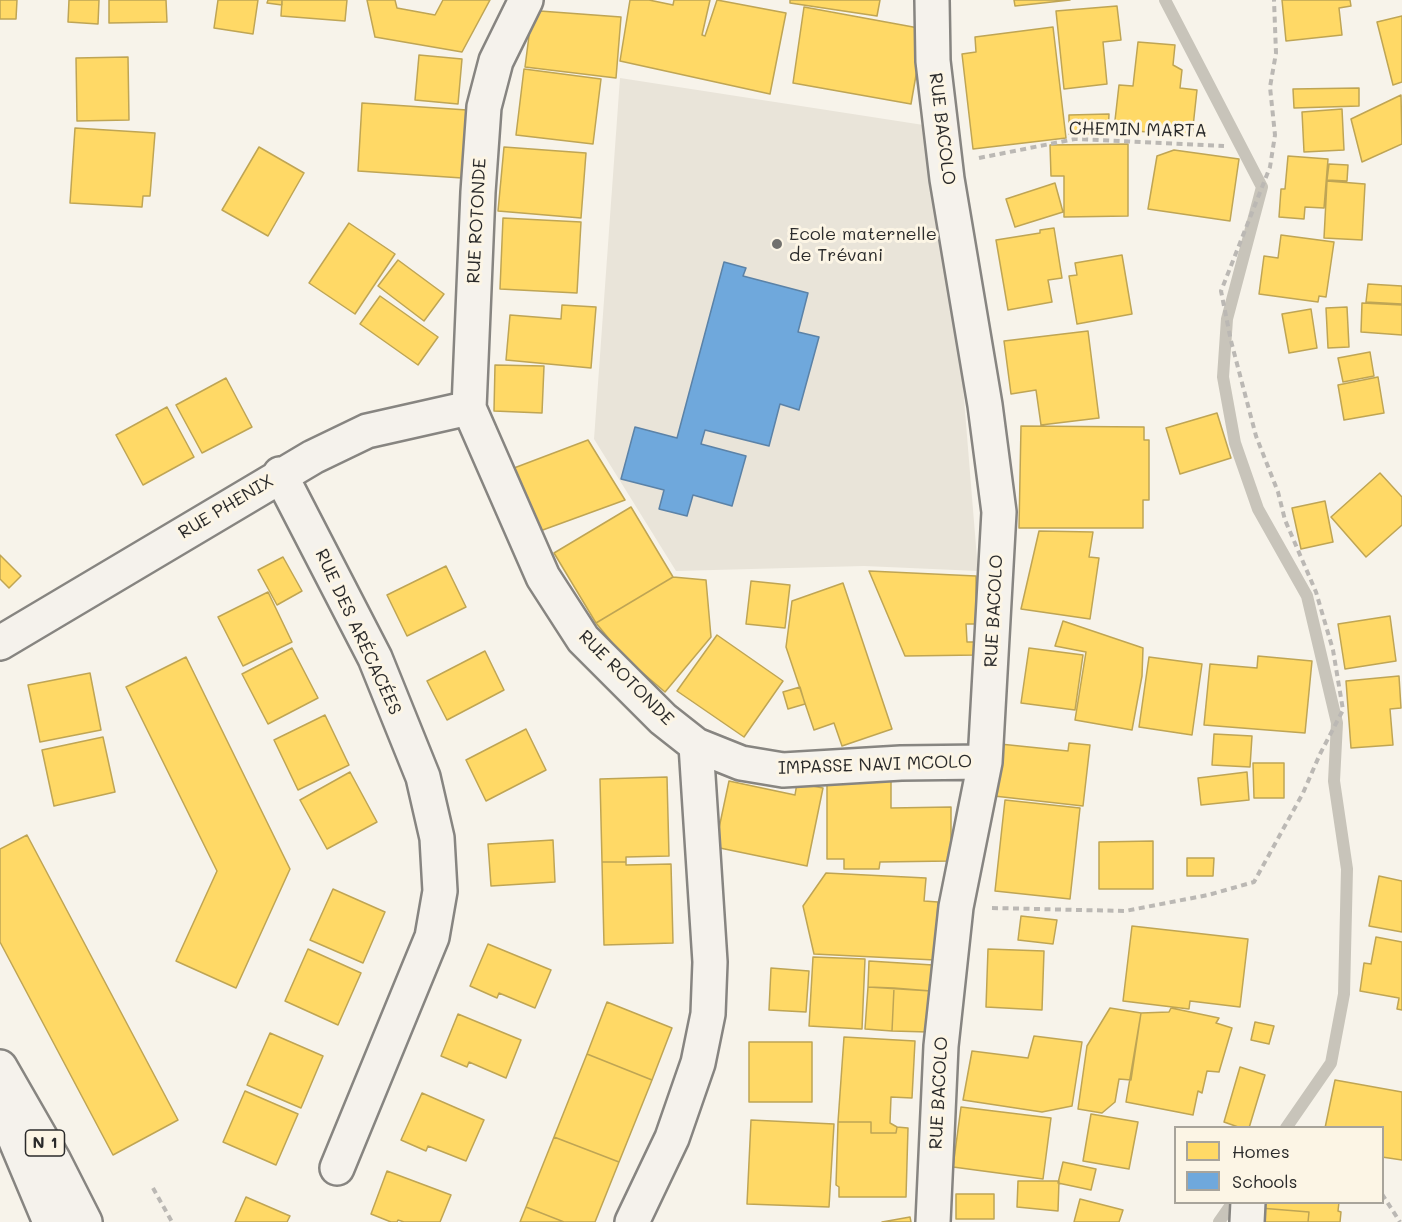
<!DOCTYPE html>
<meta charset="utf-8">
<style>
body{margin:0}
#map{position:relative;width:1402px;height:1222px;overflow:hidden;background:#f7f3ea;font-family:Mali,sans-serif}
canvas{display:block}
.legend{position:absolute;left:1174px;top:1126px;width:210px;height:78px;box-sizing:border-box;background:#fcf5e5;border:2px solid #a8a49b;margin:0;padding:8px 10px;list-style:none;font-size:18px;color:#2b2b2b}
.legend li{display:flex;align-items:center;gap:12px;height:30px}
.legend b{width:30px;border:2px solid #a8a49b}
</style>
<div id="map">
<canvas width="1402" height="1222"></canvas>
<ul class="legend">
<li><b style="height:16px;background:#ffd966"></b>Homes</li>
<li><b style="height:16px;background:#6fa8dc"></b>Schools</li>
</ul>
</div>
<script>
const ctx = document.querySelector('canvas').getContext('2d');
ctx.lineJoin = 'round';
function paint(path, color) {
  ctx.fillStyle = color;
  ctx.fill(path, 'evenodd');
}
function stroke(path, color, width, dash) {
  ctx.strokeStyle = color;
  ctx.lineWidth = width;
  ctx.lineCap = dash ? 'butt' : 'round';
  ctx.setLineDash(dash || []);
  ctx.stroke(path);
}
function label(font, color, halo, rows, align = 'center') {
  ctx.font = font + ' Mali,sans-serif';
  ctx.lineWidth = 6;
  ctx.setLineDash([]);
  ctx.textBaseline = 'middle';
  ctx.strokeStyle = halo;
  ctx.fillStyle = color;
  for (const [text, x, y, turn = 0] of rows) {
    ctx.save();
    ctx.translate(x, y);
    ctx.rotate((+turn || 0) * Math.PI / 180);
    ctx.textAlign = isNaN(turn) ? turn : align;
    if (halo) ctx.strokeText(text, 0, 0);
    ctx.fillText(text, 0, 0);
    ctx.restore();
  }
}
paint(new Path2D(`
 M620,78L930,126L961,362L978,571L864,566L676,571L594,439Z`), '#e9e4d9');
const homes = new Path2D(`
 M0,0H17L16,19H0Z
 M69,0H99L98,24L68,22Z
 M109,0H166L167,22L109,23Z
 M218,0H258L253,34L214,28Z
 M268,0H282V5L267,3Z
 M282,0H347L345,21L281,16Z
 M367,0H395L397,8L435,15L443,0H490L462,52L375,37Z
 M630,0H649L673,5L674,0H710L702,35L705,36L717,0L786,13L770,94L620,61Z
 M790,0H880L877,16L790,3Z
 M1014,0H1070L1015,6Z
 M1282,0H1350L1351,6L1339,8L1342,35L1286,41Z
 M1117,6L1121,40L1103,42L1107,84L1064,89L1056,11Z
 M804,7L924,29L911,104L793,83Z
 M540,11L621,17L616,78L525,67L530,28Z
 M1402,16V82L1393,85L1377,22Z
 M1053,27L1066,138L973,149L962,54L976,52L975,37Z
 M1138,42L1175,45L1173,65L1182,70L1180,88L1197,90L1192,136L1114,129L1119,85L1133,86Z
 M419,55L462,59L458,104L415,100Z
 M128,57L129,120L77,121L76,58Z
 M524,69L601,79L593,144L516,135Z
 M1359,88V106L1294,108L1293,89Z
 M1401,95L1402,144L1362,162L1351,119Z
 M362,103L467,110L462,178L358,171Z
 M1342,109L1344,150L1304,152L1302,112Z
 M1109,114L1108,134H1069V115Z
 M75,128L155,133L150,196H143L142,207L70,203Z
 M1128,144V216L1064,217V176H1051L1050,145Z
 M259,147L304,173L268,236L222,210Z
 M504,147L586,153L581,218L498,211Z
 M1174,150L1239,159L1230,221L1148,209L1157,156Z
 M1288,156L1328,159L1324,208L1305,207L1304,219L1279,217L1281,189H1285Z
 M1329,164L1348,165L1347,181L1327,180Z
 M1327,181L1365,184L1362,240L1324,238Z
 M1055,183L1063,212L1015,227L1006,199Z
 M503,218L581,222L577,293L500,289Z
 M349,223L395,254L355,314L309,283Z
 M1054,228L1062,278L1048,280L1052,302L1008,310L996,240L1040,233V230Z
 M1281,235L1334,242L1326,297L1319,296L1318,302L1259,294L1264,256L1278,258Z
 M1122,255L1132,314L1077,324L1069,276L1077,275L1075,263Z
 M398,260L444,294L424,321L378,286Z
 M1368,284L1402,286V304L1366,302Z
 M380,296L438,337L418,365L360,324Z
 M1362,303L1402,305V335L1361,332Z
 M562,305L596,307L591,368L506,360L510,315L561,319Z
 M1347,307L1349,347L1328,348L1326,308Z
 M1311,309L1317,348L1289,353L1282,314Z
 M1088,331L1099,418L1041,425L1036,390L1011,394L1004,341Z
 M1370,352L1374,376L1343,382L1338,358Z
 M495,365L544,366L542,413L494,411Z
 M1378,377L1384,413L1344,420L1338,385Z
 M226,378L252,427L202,453L176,405Z
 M167,407L194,457L143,485L116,435Z
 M1217,413L1231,458L1180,474L1166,428Z
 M1021,426L1144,427V440H1149V500H1143V528H1019Z
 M588,440L625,500L540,531L514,468Z
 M1380,473L1402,497V525L1366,557L1331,517Z
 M1325,501L1333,542L1301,549L1292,508Z
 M631,507L673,577L596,623L554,553Z
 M1039,531L1093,532L1089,557L1099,558L1090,619L1021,609Z
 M0,555L21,576L9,588L0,579Z
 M283,557L302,591L277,605L258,570Z
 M446,566L466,607L407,636L387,595Z
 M869,571L976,576V624H966L967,642H976L978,655L905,656Z
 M673,577L706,580L711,637L665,692L623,656L596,623Z
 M751,581L790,585L785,628L746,624Z
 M843,583L892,729L842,746L834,723L814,730L786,647L792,601Z
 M268,592L292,642L243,666L218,617Z
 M1390,616L1396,661L1345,669L1338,624Z
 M1063,621L1143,648L1142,676L1132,730L1075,720L1086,652L1055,646Z
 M717,635L783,681L744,737L677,691Z
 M292,648L318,698L268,724L242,674Z
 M1029,648L1083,655L1075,710L1021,703Z
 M485,651L504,690L447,720L427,681Z
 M1258,656L1312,661L1305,733L1204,725L1210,664L1257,668Z
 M186,657L290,869L236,988L176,961L217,871L126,687Z
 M1149,657L1202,664L1192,735L1139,727Z
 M90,673L101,730L40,742L28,685Z
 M1399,676L1401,708L1390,709L1393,745L1351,748L1346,681Z
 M800,687L805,704L788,709L783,692Z
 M325,715L349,765L298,790L274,740Z
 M526,729L546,770L486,801L466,760Z
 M1214,734L1252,736L1250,767L1212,765Z
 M103,737L115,792L54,806L42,750Z
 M1069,743L1090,745L1083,806L994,796L1000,744L1068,751Z
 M1253,763H1284V798H1254Z
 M350,772L377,822L327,849L300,800Z
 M1247,772L1249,800L1201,805L1198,778Z
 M667,777L669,856L626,857V862H602L600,779Z
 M729,781L795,795L797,783L823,788L807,866L715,847Z
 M827,781H891V808L951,807V861L880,862L879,869H844V859H827Z
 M1005,800L1080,808L1070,899L995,891Z
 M27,835L178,1120L113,1155L0,942V849Z
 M553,840L555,882L491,886L488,844Z
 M1153,841V889H1099V842Z
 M1187,858H1214L1213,876H1187Z
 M602,862H626V865L671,864L673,943L604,945Z
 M826,873L926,878L924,901L938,902L935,960L814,954L803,906Z
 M1379,876L1402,881V932L1369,926Z
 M333,889L385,912L363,963L310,940Z
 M1021,916L1057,920L1053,944L1018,940Z
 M1132,926L1248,939L1240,1007L1190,1001L1189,1009L1123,1001Z
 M1376,937L1402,942V1010L1397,1009L1399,998L1360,991L1364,963L1371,964Z
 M488,944L551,970L535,1008L499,993L497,998L470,986Z
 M308,949L361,973L338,1025L285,1001Z
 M988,949L1044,951L1042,1010L986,1007Z
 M813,957L865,959L862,1029L809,1026Z
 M869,961L933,965L931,991L868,987Z
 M771,968L809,971L806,1012L769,1010Z
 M868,987L894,988L892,1031L865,1029Z
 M894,988L931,991L928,1032L892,1031Z
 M607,1002L672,1028L652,1080L587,1054Z
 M1110,1008L1141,1013L1131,1080L1119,1079L1115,1102L1102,1113L1078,1109L1087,1046Z
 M1171,1008L1219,1018L1216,1023L1232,1028L1219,1072L1207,1071L1202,1093L1198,1091L1193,1115L1126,1102L1141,1013L1169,1012Z
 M458,1014L521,1040L506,1078L469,1062L467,1067L441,1056Z
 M1255,1022L1274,1026L1269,1044L1251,1040Z
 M270,1033L323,1056L301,1108L247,1085Z
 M1034,1036L1082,1042L1072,1106L1042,1112L963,1100L972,1051L1028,1058Z
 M844,1037L915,1041L912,1098L891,1097L890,1123L897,1127L896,1133H871V1122H838Z
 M749,1042H812V1102H749Z
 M587,1054L652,1080L619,1162L554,1137Z
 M1240,1067L1265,1075L1249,1128H1241L1224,1122Z
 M1335,1080L1402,1092V1160L1382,1157V1128H1325Z
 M245,1091L298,1114L276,1165L223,1142Z
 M422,1093L484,1120L466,1161L428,1146L426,1151L401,1140Z
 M961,1107L1051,1118L1043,1179L953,1167Z
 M1091,1114L1138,1122L1129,1169L1083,1161Z
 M751,1120L834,1124L829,1207L747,1204Z
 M838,1122H871V1133H896L897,1127L908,1128L906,1197H839V1187L836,1185Z
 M554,1137L619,1162L595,1222H564L526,1207Z
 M1063,1162L1096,1169L1091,1190L1058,1183Z
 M387,1171L451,1195L440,1222H404L398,1220L397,1222H391L371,1214Z
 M1018,1181H1059L1058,1211L1017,1207Z
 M956,1194H994V1219H956Z
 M246,1197L290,1216L287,1222H235Z
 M1080,1199L1123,1210L1119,1222H1074Z
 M1260,1202H1339L1338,1211L1341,1212L1340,1222H1308L1309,1212L1260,1208Z
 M526,1207L564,1222H520Z
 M1260,1208L1309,1212L1308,1222H1254Z
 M910,1217L911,1222H882Z`);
paint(homes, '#ffd966');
stroke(homes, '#bfa554', 1.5);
const schools = new Path2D(`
 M724,262L746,268L743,276L808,293L798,332L819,337L799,410L780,404L769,446L705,430L701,444L746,456L732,506L693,495L687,516L659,509L664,490L621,479L635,427L677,438Z`);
paint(schools, '#6fa8dc');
stroke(schools, '#5b82a7', 1.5);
stroke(new Path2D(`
 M1165,0L1262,187L1227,319L1223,377L1235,443L1258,509L1307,596L1337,723L1334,781L1347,869L1344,994L1331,1063L1286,1128
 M1219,1222L1233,1202`), '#c8c4ba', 12);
const minor = new Path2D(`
 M526,0L496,61L484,107L478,192L469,408L543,577L583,639L663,719L696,745L741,763L783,770L901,763L985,762
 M932,0L933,61L947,179L985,405L999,512L985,762L956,907L941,1046L933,1222
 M280,474L375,658L423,777L437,838L440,891L432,937L337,1168
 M0,643L313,457L367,431L469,408
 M632,1222L672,1138L698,1063L708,1014L710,962L696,745
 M1247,1222L1248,1202`);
const primary = new Path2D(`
 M0,1067L54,1161L85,1222
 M0,1103L50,1222`);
stroke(minor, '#878581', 38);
stroke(primary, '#878581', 38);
stroke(new Path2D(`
 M979,158L1075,139L1224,146
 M992,908L1125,911L1208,895L1254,882L1303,793L1320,754L1343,710L1333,650L1316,592L1285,520L1278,492L1256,436L1231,341L1221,291L1270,167L1275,135L1270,87L1276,53L1274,0
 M153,1188L172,1222
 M1382,1194L1400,1222`), '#bbb8b4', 4, [6, 4.5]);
stroke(minor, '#f5f2ec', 33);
stroke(primary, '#f5f2ec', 33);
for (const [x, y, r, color] of [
 [777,244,6,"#72716e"]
]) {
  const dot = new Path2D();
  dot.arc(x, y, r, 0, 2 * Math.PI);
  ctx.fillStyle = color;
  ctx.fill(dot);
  stroke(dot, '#fcf5e5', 2);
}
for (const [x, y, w] of [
 [45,1143,39]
]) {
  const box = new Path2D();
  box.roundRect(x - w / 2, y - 13, w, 26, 4.5);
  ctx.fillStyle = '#fcf5e5';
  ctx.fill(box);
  stroke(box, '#2b2b2b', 1.5);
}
label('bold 16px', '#2b2b2b', null, [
 ["N 1",45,1143]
]);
label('18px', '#2b2b2b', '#fcf5e5', [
 ["RUE BACOLO",942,129,83],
 ["CHEMIN MARTA",1138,130,1],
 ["RUE ROTONDE",477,221,-87],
 ["RUE PHENIX",226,507,-31],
 ["RUE BACOLO",994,611,-87],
 ["RUE DES ARÉCACÉES",358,632,65],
 ["RUE ROTONDE",626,678,45],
 ["IMPASSE NAVI MCOLO",875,765,-2],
 ["RUE BACOLO",939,1093,-87]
]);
label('18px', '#2b2b2b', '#fcf5e5', [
 ["Ecole maternelle",789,234],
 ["de Trévani",789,255]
], 'left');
</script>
